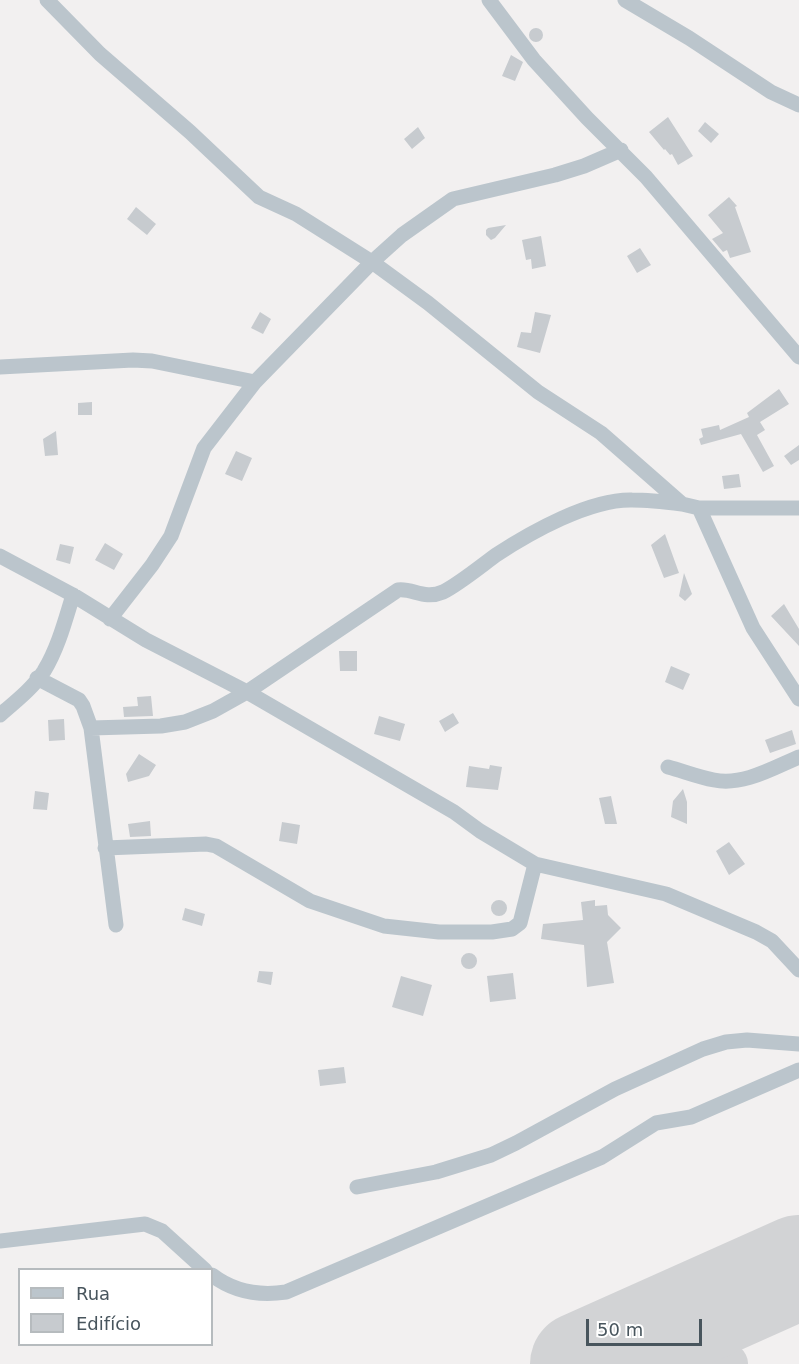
<!DOCTYPE html>
<meta charset="utf-8">
<style>
body{margin:0}
#map{position:relative;width:799px;height:1364px;overflow:hidden;background:#f2f0f0;font-family:"DejaVu Sans",sans-serif}
canvas{display:block}
.legend{position:absolute;left:18px;top:1268px;width:195px;height:78px;box-sizing:border-box;background:#fff;border:2px solid #b6bbbe;margin:0;padding:8px 10px;list-style:none;font-size:18px;color:#48555d}
.legend li{display:flex;align-items:center;gap:12px;height:30px}
.legend b{width:30px;border:2px solid #b6bbbe}
.scale{position:absolute;left:586px;top:1319px;width:116px;height:27px;box-sizing:border-box;border:3px solid #48555d;border-top:0;padding-left:8px;font-size:18px;line-height:21px;white-space:nowrap;color:#48555d;-webkit-text-stroke:4px #fff;paint-order:stroke}
</style>
<div id="map">
<canvas width="799" height="1364"></canvas>
<ul class="legend">
<li><b style="height:8px;background:#bbc5cc"></b>Rua</li>
<li><b style="height:16px;background:#c7cbcf"></b>Edifício</li>
</ul>
<div class="scale">50 m</div>
</div>
<script>
const ctx = document.querySelector('canvas').getContext('2d');
ctx.lineJoin = 'round';
function stroke(path, color, width, dash) {
  ctx.strokeStyle = color;
  ctx.lineWidth = width;
  ctx.lineCap = dash ? 'butt' : 'round';
  ctx.setLineDash(dash || []);
  ctx.stroke(path);
}
function paint(path, color) {
  ctx.fillStyle = color;
  ctx.fill(path, 'evenodd');
}
stroke(new Path2D(`
 M640,1338L669,1344L727,1364`), '#d2d3d5', 42);
stroke(new Path2D(`
 M582,1364L799,1267`), '#d2d3d5', 104);
paint(new Path2D(`
 M529 35a7 7 0 1 1 14 0a7 7 0 1 1-14 0Z
 M511,55L523,62L515,81L502,76Z
 M668,117L693,156L678,165L672,154L670,155L665,149L664,150L649,132Z
 M705,122L719,134L711,143L698,131Z
 M418,127L425,138L412,149L404,139Z
 M729,197L737,206L735,207L751,252L730,258L727,250L723,252L712,239L723,233L708,215Z
 M136,207L156,224L147,235L127,219Z
 M506,225L495,238L491,240L486,235V230L488,228Z
 M541,236L546,266L532,269L531,259L526,260L522,240Z
 M640,248L651,265L637,273L627,256Z
 M260,312L271,319L263,334L251,328Z
 M535,312L551,315L540,353L517,347L521,332L531,333Z
 M779,389L789,404L760,422L765,430L757,435L774,466L763,472L741,434L701,445L699,439L703,437L701,429L719,425L720,430L749,417L747,413Z
 M92,402V415H78V403Z
 M56,431L58,455L45,456L43,439Z
 M799,445V460L791,465L784,456Z
 M236,451L252,458L242,481L225,474Z
 M739,474L741,487L724,489L722,476Z
 M665,534L679,573L664,578L651,545Z
 M105,543L123,554L114,570L95,560Z
 M60,544L74,547L70,564L56,560Z
 M684,573L692,594L685,601L679,596Z
 M784,604L799,629V646L771,616Z
 M339,651H357V671H340Z
 M671,666L690,674L683,690L665,682Z
 M151,696L153,716L124,717L123,707L138,706L137,697Z
 M453,713L459,723L445,732L439,721Z
 M379,716L405,724L400,741L374,734Z
 M64,719L65,740L49,741L48,720Z
 M792,730L796,744L770,753L765,740Z
 M139,754L156,765L149,776L128,782L126,774Z
 M490,765L502,767L498,790L466,787L469,766L489,769Z
 M683,789L687,802V824L671,817L673,801Z
 M35,791L49,793L47,810L33,809Z
 M611,796L617,824H605L599,798Z
 M150,821L151,836L130,837L128,824Z
 M282,822L300,825L297,844L279,841Z
 M729,842L745,864L729,875L716,851Z
 M595,900V906L607,905L608,915L621,928L607,942L614,983L587,987L584,945L541,939L543,924L583,920L581,902Z
 M491 908a8 8 0 1 1 16 0a8 8 0 1 1-16 0Z
 M185,908L205,914L202,926L182,920Z
 M461 961a8 8 0 1 1 16 0a8 8 0 1 1-16 0Z
 M259,971L273,972L271,985L257,982Z
 M513,973L516,999L490,1002L487,976Z
 M401,976L432,985L423,1016L392,1007Z
 M344,1067L346,1083L320,1086L318,1070Z`), '#c7cbcf');
stroke(new Path2D(`
 M47,0L100,54L190,132L259,197L296,214L372,262L428,303L538,392L601,433L682,504L699,508H799
 M489,0L534,60L587,118L646,177L799,357
 M625,0L689,38L771,92L799,105
 M0,367L133,360L152,361L255,382
 M699,508L753,628L799,699
 M0,556L73,595L146,640L247,692L454,812L480,831L535,864L666,894L756,932L772,941L799,970
 M110,619L152,565L171,536L204,448L255,382L372,262L402,235L453,199L555,175L584,166L621,150
 M37,678L79,700L83,706L91,728L116,925
 M0,715C15,702 33,688 44,671C58,648 65,621 73,595
 M91,728L161,726L185,722L213,711L247,692L398,590C413,588 424,600 443,592C459,584 481,566 496,555C531,532 590,499 632,500C648,500 666,502 682,504
 M668,767C683,771 698,777 714,780C743,786 773,768 799,757
 M105,848L206,844L216,846L310,901L384,926L439,932H492L512,929L520,923L535,864
 M357,1187L436,1172L491,1155L516,1143L615,1089L703,1049L726,1042L747,1040L799,1044
 M0,1241L145,1224L162,1231L205,1270
 M212,1275C234,1292 259,1296 286,1292L602,1157L656,1123L691,1117L799,1070`), '#bbc5cc', 15);
</script>
